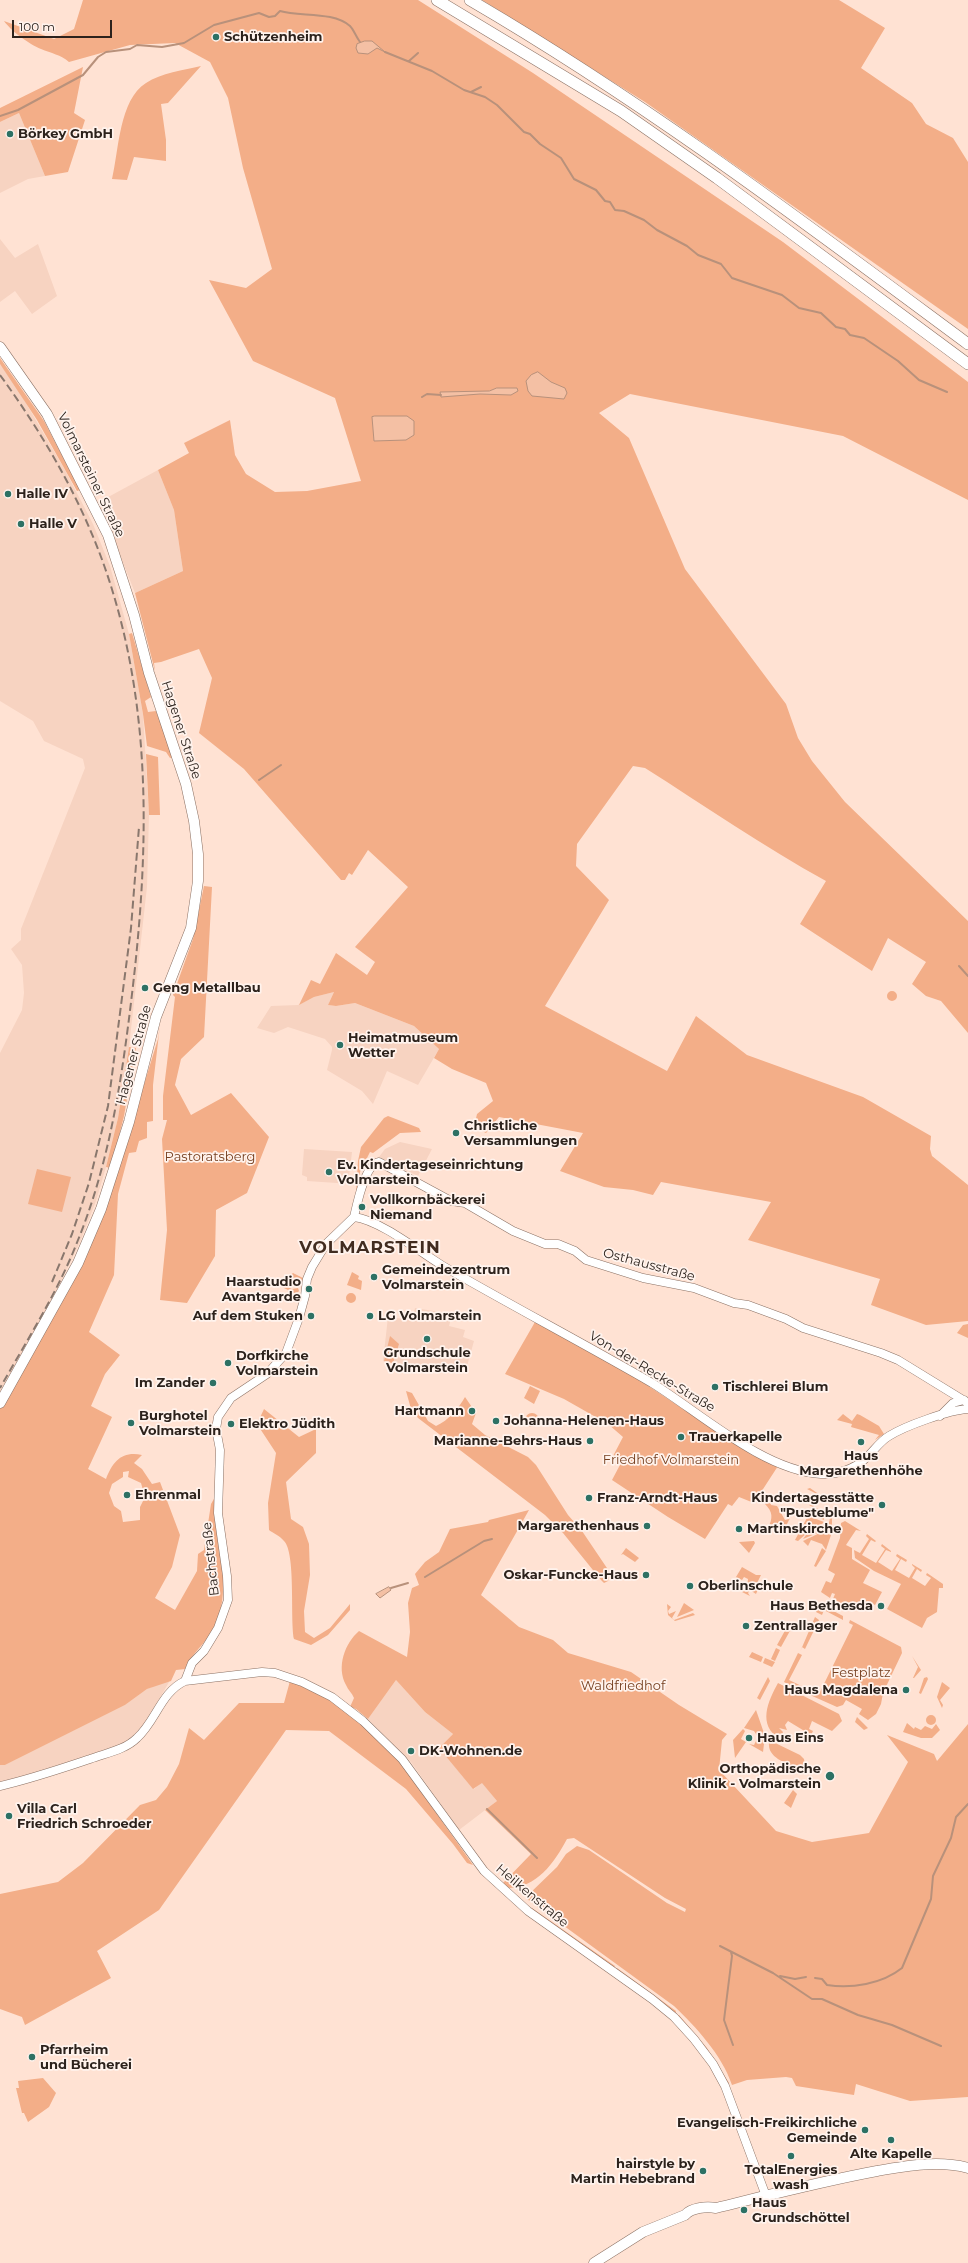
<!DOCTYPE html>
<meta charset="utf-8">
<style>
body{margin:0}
#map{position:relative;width:968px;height:2263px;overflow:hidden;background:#ffe2d3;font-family:Montserrat,sans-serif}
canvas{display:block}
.scale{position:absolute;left:12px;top:20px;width:100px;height:18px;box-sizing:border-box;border:2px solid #2c221c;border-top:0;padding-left:5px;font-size:12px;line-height:14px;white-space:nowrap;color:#2c221c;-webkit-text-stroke:3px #fff3ed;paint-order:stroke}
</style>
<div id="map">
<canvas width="968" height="2263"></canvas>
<div class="scale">100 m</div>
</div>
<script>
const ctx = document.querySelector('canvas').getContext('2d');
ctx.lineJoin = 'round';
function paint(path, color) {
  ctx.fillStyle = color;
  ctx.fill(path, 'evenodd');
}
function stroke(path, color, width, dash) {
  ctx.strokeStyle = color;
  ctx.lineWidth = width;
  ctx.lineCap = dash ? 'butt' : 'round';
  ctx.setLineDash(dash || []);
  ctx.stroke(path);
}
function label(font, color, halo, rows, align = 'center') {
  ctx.font = font + ' Montserrat,sans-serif';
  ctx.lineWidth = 3.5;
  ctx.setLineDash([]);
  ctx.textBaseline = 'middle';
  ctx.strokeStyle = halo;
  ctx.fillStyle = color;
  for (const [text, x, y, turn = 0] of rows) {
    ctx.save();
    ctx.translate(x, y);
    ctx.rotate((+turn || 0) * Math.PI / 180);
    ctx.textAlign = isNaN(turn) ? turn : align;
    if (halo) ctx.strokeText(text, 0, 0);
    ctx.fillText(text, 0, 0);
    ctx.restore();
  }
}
paint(new Path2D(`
 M19,113L45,176L28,179L0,193V122Z
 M0,239L15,258L38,244L57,296L32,314L15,291L0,302Z
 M0,364L16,386L65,470L93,524L110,566L129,634L143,714L149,815L147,887L129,1047L118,1118L106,1167L96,1201L80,1242L48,1308L0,1392V1053L22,1010L24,993L22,965L11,949L21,940V929L85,768L83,759L44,741L33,721L0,701Z
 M158,470L174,510L183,571L135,593L99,502Z
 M334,992L328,1005L336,1006L355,1003L414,1026L439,1049L418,1085L387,1071L373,1104L362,1091L327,1070L332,1050V1047L325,1039L288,1027L274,1033L257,1028L271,1006L298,1005L314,997Z
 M400,1142L432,1149L418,1176L379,1157L385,1149Z
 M304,1149L352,1152L349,1177L352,1178V1184L307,1181V1177L302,1175Z
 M415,1308L452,1314L449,1326L465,1330L463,1337L474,1341L467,1366L438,1365L410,1368L383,1361L388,1317L412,1320Z
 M396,1680L425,1712L453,1734L439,1748L474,1789L482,1782L497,1801L459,1830L411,1762L368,1719Z
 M164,1682H169L142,1729L121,1746L0,1784V1765H5L125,1705L147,1689Z`), '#f7d3c1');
paint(new Path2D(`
 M83,0H418L533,73L783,242L968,382V500L843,436L630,394L599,413L629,438L685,569L786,704L798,738L812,761L845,802L968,921V1033L941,1001L926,996L912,984L926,962L888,938L872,971L800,924L826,881C764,847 705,806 645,768L633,766L577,844L576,866L609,900L545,1006L667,1071L696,1016L747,1055L863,1097L931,1136L930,1149L932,1156L968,1185V1321L926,1325L871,1305L880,1279L748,1240L771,1202L661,1182L653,1195L633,1190L604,1187L560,1171L583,1133L499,1117L486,1133L474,1127L477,1114L493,1101L486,1083L452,1069L434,1058L439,1049L414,1026L355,1003L336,1006L328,1005L334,992L314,997L299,1005L311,980L320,984L336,953L367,975L375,962L355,947L408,887L368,850L352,875L349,873L345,880H341L244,769L199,733L212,678L199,649L161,662L154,663L155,671L135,593L183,571L174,510L158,470L189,453L184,443L230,420L235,455L246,474L275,492L307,491L361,481L335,398L253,361L209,280L246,288L272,269L243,168L228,98L210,62L175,43L130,45L69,62C61,55 51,53 41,49C29,44 11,31 4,21L54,39L74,29Z
 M482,0H839L885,28L861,68L912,103L926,124L953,138L968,162V329L645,102Z
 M201,66L168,103L161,104L166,140V161L134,157L127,180L112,179C119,150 119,100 146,83C161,73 184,70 201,66Z
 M83,67L74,113L85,120L68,172L45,176L19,113L0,122V108Z
 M0,358L44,421L80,490L77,491L37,420L0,364Z
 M132,633L151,697L145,701L148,712L156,711L173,757L170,758L166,752L147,746L143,714L129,634Z
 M146,754L158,757L160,815H149Z
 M204,886L212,887L204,1037L181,1059L175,1085L191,1115L231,1093L269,1137L247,1193L216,1210L215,1256L187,1303L160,1300L167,1230L162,1139L167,1120H163V1096L175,997L173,995L193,939Z
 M887 996a5 5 0 1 1 10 0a5 5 0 1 1-10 0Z
 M160,1025L153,1085V1121L147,1122V1138L139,1141L136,1152L129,1153L118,1194L114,1275L89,1332L120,1355L105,1374L91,1406L112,1417L88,1469L106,1479C113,1461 122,1451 142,1455L134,1463L142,1469L152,1484L160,1482L180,1535L172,1567L155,1598L175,1610L197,1571L198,1554L204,1550L211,1504L215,1497C215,1540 233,1584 216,1624C209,1641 192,1652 185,1669L176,1670L171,1681L147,1689L125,1705L5,1765H0V1409L80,1265L141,1094L158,1039ZM129,1471L128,1477L141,1483L145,1497L140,1507V1520L123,1522L121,1511L114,1506L109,1493L112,1484L123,1477V1472Z
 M129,1047L136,1048L124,1116L111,1168L106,1167L118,1118Z
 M388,1116L419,1128L421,1132L400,1133L373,1153L370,1152L360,1172L356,1192L358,1161L361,1147L384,1118Z
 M37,1169L71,1177L62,1212L28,1204Z
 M352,1272L359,1276L358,1279L362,1281L361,1290L347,1285Z
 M293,1273L303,1278L302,1281L300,1282C296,1277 292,1276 286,1280L285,1286L292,1289L298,1288L299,1291L296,1294L278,1285Z
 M346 1298a5 5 0 1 1 10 0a5 5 0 1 1-10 0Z
 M535,1322L638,1379L752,1455L778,1466L754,1503L739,1497L732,1506L728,1504L705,1539L668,1517L612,1480L621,1463L612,1458L623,1437L608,1424L564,1399L505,1374Z
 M968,1324V1338L957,1333L963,1325Z
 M390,1336L399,1344L393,1363L384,1361Z
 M530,1386L540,1391L534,1404L524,1398Z
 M406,1391L412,1393L428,1421L436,1426C449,1420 458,1409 465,1397L476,1413L472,1424L485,1435L528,1457L536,1465L568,1515L582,1531L611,1574L608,1581L604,1583L601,1580L563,1533L545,1515L418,1418L411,1409Z
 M264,1409L299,1437L316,1429V1453L286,1482L291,1519L303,1527L309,1544L310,1575L304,1611L305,1632L314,1638L330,1628L350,1604V1610L328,1635L311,1645L294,1639C290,1618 296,1553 284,1541C280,1536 273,1533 269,1530L268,1503L276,1453L257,1424Z
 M525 1420a7 7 0 1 1 14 0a7 7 0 1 1-14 0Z
 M843,1414L852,1421L857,1414L860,1415L879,1426L884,1434L875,1440L879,1435L851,1427L852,1424L837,1420Z
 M810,1488L820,1495L813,1507L809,1505L812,1504L817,1494L807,1489Z
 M767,1500H770L771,1505L777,1506L785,1520L789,1519V1508H795L782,1534L771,1528L770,1530L768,1528C773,1518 773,1512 765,1504Z
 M817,1508L824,1515V1520L811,1514L813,1509Z
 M821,1509L831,1511L832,1513V1532L826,1550L822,1544L811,1540L808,1546L803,1541C815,1535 830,1531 830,1516H826Z
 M529,1510L481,1595L519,1627L553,1640L568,1653L631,1672L679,1705L727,1734L722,1740L719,1770L776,1831L812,1842L869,1833L908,1762L887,1735L934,1754L937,1761L968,1724V2097L910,2101L856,2084L854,2095L796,2086L792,2078L786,2077L747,2080L732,2085C722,2055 696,2027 674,2006L527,1899V1896L557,1867L566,1854L577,1846L589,1850L667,1903L685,1912L686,1909L665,1898L574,1838L567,1839C554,1863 537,1888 507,1888L503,1883L531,1854L485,1810L497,1801L482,1783L473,1789L439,1748L453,1734L425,1712L396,1680L368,1719L356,1709L350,1707L354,1698C352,1693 348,1690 346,1685C336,1667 345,1643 359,1631L407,1657L410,1632L408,1603L412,1588L419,1585L415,1574L425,1562L439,1552L450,1529L488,1522L489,1520Z
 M808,1516L824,1522L820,1526L812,1525L808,1532L798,1541L795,1540Z
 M845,1521L861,1531L856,1530L846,1545L852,1548V1559L870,1570L863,1583L882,1592L875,1605L867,1601C855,1613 845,1606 833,1599L835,1594L832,1593L830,1598L821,1592L826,1581L831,1583L835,1574L828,1570L840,1538L841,1523Z
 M826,1523L820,1532L803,1539L812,1527H820Z
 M867,1534L876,1541L875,1542L871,1540L862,1555L876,1563L885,1549L881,1546L882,1544L891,1551V1552L886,1550L878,1562L892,1571L900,1559L896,1556L897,1554L907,1560L906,1562L901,1559L895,1570L909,1578L915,1568L912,1565V1564L922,1570L921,1572L917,1569L912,1578L925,1586L931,1578L926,1575L927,1573L943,1584V1588H939L937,1612L927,1618L922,1628L887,1609L901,1584L874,1571L855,1558L854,1550L860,1553L869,1539L866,1536Z
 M754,1541L755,1543L749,1553L739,1542Z
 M626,1548L639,1558L635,1562L623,1554L621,1555Z
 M822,1548L826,1551L816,1567L814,1566Z
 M742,1567L756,1575H761L758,1581L759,1587L756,1594L750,1590L748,1593L750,1596L742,1592L744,1588L747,1589L748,1579L744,1577L742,1580L736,1577Z
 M735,1579L742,1582L740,1591L733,1587Z
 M684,1603L694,1610L677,1617Z
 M667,1604L671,1607L668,1611L669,1614L676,1611L672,1618L674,1620L693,1613L695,1615L675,1621L668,1615Z
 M820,1604L843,1616V1620L824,1610L822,1615L816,1612L817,1605Z
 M815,1617L819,1620L805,1649L802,1647L800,1652Z
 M850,1620L901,1647L902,1653L883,1693L881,1704L876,1714L868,1720L859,1714L862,1709L846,1700L843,1705L837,1707L810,1695L812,1691L819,1694L853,1625L849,1623Z
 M787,1627L791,1629L781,1647L777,1645Z
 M776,1648L780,1650L775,1661L771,1659Z
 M752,1652L763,1657L761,1662L749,1657Z
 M798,1653L802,1655L789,1680L810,1690L808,1694L784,1682Z
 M912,1656L921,1670L914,1678H913L918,1667Z
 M765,1658L775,1662L772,1667L763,1663Z
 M768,1677L770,1681L760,1700L757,1698Z
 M927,1677L928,1679L921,1694L919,1693L924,1678Z
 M290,1681L329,1699L362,1725L398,1759L473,1865L467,1863L453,1844L406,1789L329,1731L286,1730L159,1910L97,1951L111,1978L25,2025L22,2017L0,2009V1894L58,1882L83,1863L140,1805L156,1800L167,1787L179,1764L189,1728L204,1740L239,1703H284Z
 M942,1682L950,1688L940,1700L943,1705L942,1708L937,1697Z
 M778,1683L839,1714L842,1721L832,1731L812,1721L809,1729L813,1731L811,1735L788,1721L785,1725L787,1730L779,1728L783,1732L780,1739C757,1725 768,1701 778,1683Z
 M756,1710L765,1736L763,1752L749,1744L754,1745L758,1737L754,1731L744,1728Z
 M926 1720a5 5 0 1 1 10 0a5 5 0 1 1-10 0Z
 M857,1717L868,1728L864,1730L855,1722Z
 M907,1723L914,1729L915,1727L921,1730L925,1726L932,1729L936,1724L940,1730L932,1738H921L903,1732Z
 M743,1729L745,1731L741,1739L746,1742L735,1758L733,1740Z
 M771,1741L800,1755L804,1759L805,1765L799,1768C786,1763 767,1758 769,1742Z
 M793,1790L797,1794L791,1808L784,1803Z
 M532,1908L615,1966L614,1968L531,1909Z
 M617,1968L676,2011L675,2014L616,1970Z
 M679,2015L707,2048L729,2083H727L677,2016Z
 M43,2078L56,2093L49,2107L28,2122L24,2113H22L16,2088H19L18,2081Z`), '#f3ae88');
const water = new Path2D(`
 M365,41H372L385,52L377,48L368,54L358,53L356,48L357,44Z
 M538,372L551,382L565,388L567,393L564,399L532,396L528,391L526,381L531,375Z
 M497,388H517L518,391L511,395L480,394L441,397L440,392L489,391Z
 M375,416H407L414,421V435L406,440L374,441L372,417Z
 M389,1587L391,1590L380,1598L376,1594Z`);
paint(water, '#f4c0a4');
stroke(water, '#b8917b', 1);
stroke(new Path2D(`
 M385,52L432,71L464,90L485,97L497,105L524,132L530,134L540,144L561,158L574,179L596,190L605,201L610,202L615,210L624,211L644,220L657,230L687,246L698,255L721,264L732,278L782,295L799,308L821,313L836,327L845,329L850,335L864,338L898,361L919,380L947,392
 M409,61L418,53
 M471,92L481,87
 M0,116L18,110L83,75L98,57L106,52L130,49L137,45L162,47L184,43L214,25L259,13L269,17L275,16L280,11C300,17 333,11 350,26C354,30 356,37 360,42
 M422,397L427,394L441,395
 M259,780L281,765
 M959,966L968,976
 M425,1577L484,1541L492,1539
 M391,1588L408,1583
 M487,1809L537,1858
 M720,1946L773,1973
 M731,1952L732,1956L724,2020L733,2045
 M773,1973L812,1999H822L858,2015L892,2025L941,2046
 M780,1976L795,1979L806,1977
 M815,1978L822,1979L827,1985C851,1989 882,1984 902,1968L931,1899L933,1876L951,1838L956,1817L968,1804`), '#b8917b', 2);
const tertiary = new Path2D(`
 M354,1217C357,1204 365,1164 379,1162L451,1201L465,1203L513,1231L545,1244H558L575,1251L586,1260L643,1278L694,1288L734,1303L748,1305L786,1319L803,1328L881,1353L898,1360L968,1403
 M354,1217C380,1220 420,1252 443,1266C512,1306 583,1343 652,1383C699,1412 764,1471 821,1474C836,1475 855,1469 866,1458C874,1451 879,1442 889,1436C905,1426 949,1410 968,1409
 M940,1416L953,1403L964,1400
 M185,1681L192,1663L204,1651L218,1628L228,1600L227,1576L218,1513L220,1450L216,1429L218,1417L231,1398L267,1374L286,1353L299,1318L305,1296L307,1279L312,1267L326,1244L354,1217
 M0,1786C31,1779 60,1769 90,1759C106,1753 125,1750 137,1738C156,1721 161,1692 185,1681L262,1672L275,1673L302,1682L332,1697L363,1721L402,1759L484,1871L528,1911L652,1999L674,2017L694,2039L713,2064L725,2086L766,2196`);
const primary = new Path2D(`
 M0,347L47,414L108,535L134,615L149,673L186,784L194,821L198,854V881L191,928L156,1017L129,1122L101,1209L78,1263L0,1403
 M594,2263L643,2232L685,2215C691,2208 706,2206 716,2208C769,2195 823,2181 877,2171C906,2166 939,2160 968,2168`);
const motorway = new Path2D(`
 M437,0L621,111L717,178L968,364
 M470,0C645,102 806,224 968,344`);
stroke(tertiary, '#8b7164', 9);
stroke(primary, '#8b7164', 11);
stroke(motorway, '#8b7164', 12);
stroke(tertiary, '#fff', 8);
stroke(primary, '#fff', 10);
stroke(motorway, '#fff', 11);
stroke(new Path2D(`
 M0,375C43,434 81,499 105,568C153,706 149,851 132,994C122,1078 110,1161 78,1240C58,1292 27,1340 0,1388
 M52,1282L72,1234L89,1183L108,1106L131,928L139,827`), '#89776d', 2, [8, 4]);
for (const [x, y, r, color] of [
 [216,37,4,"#2d7164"],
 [10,134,4,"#2d7164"],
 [8,494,4,"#2d7164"],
 [21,524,4,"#2d7164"],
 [145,988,4,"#2d7164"],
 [340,1045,4,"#2d7164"],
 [456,1133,4,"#2d7164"],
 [329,1172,4,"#2d7164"],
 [362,1207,4,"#2d7164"],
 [374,1277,4,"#2d7164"],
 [309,1289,4,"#2d7164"],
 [311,1316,4,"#2d7164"],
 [370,1316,4,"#2d7164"],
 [427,1339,4,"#2d7164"],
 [228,1363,4,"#2d7164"],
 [213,1383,4,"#2d7164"],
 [715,1387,4,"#2d7164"],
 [472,1411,4,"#2d7164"],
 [496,1421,4,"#2d7164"],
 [131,1423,4,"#2d7164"],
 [231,1424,4,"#2d7164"],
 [681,1437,4,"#2d7164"],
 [590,1441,4,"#2d7164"],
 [861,1442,4,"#2d7164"],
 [127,1495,4,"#2d7164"],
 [589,1498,4,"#2d7164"],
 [882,1505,4,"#2d7164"],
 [647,1526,4,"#2d7164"],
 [739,1529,4,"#2d7164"],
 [646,1575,4,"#2d7164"],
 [690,1586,4,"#2d7164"],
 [881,1606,4,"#2d7164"],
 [746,1626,4,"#2d7164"],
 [906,1690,4,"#2d7164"],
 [749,1738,4,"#2d7164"],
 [411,1751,4,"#2d7164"],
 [830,1776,5,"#2d7164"],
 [9,1816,4,"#2d7164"],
 [32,2057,4,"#2d7164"],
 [865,2130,4,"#2d7164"],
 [891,2140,4,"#2d7164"],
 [791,2156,4,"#2d7164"],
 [703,2171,4,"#2d7164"],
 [744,2210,4,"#2d7164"]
]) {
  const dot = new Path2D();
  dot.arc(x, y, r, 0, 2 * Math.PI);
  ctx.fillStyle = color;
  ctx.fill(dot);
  stroke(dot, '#fff3ed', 1.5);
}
label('bold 13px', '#2c221c', '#fff3ed', [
 ["Schützenheim",224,37],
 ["Börkey GmbH",18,134],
 ["Halle IV",16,494],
 ["Halle V",29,524],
 ["Geng Metallbau",153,988],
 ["Heimatmuseum",348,1038],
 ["Wetter",348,1053],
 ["Christliche",464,1126],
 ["Versammlungen",464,1141],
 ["Ev. Kindertageseinrichtung",337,1165],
 ["Volmarstein",337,1180],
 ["Vollkornbäckerei",370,1200],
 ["Niemand",370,1215],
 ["Gemeindezentrum",382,1270],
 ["Volmarstein",382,1285],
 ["Haarstudio",301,1282,"right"],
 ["Avantgarde",301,1297,"right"],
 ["Auf dem Stuken",303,1316,"right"],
 ["LG Volmarstein",378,1316],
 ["Grundschule",427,1353,"center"],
 ["Volmarstein",427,1368,"center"],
 ["Dorfkirche",236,1356],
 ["Volmarstein",236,1371],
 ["Im Zander",205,1383,"right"],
 ["Tischlerei Blum",723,1387],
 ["Hartmann",464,1411,"right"],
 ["Burghotel",139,1416],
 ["Volmarstein",139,1431],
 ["Johanna-Helenen-Haus",504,1421],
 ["Elektro Jüdith",239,1424],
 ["Trauerkapelle",689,1437],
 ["Marianne-Behrs-Haus",582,1441,"right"],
 ["Haus",861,1456,"center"],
 ["Margarethenhöhe",861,1471,"center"],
 ["Ehrenmal",135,1495],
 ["Franz-Arndt-Haus",597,1498],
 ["Kindertagesstätte",874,1498,"right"],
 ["\"Pusteblume\"",874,1513,"right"],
 ["Margarethenhaus",639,1526,"right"],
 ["Martinskirche",747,1529],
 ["Oskar-Funcke-Haus",638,1575,"right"],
 ["Oberlinschule",698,1586],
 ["Haus Bethesda",873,1606,"right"],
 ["Zentrallager",754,1626],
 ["Haus Magdalena",898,1690,"right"],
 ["Haus Eins",757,1738],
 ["DK-Wohnen.de",419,1751],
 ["Orthopädische",821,1769,"right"],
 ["Klinik - Volmarstein",821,1784,"right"],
 ["Villa Carl",17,1809],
 ["Friedrich Schroeder",17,1824],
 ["Pfarrheim",40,2050],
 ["und Bücherei",40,2065],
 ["Evangelisch-Freikirchliche",857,2123,"right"],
 ["Gemeinde",857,2138,"right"],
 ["Alte Kapelle",891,2154,"center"],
 ["hairstyle by",695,2164,"right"],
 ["Martin Hebebrand",695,2179,"right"],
 ["TotalEnergies",791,2170,"center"],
 ["wash",791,2185,"center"],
 ["Haus",752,2203],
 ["Grundschöttel",752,2218]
], 'left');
label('13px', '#2c221c', '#fff3ed', [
 ["Volmarsteiner Straße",91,475,64],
 ["Hagener Straße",181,730,72],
 ["Hagener Straße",134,1055,-75],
 ["Osthausstraße",649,1265,15],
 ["Von-der-Recke-Straße",652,1372,31],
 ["Bachstraße",211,1559,-96],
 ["Heilkenstraße",532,1896,40]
]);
label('13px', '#763f1f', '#fff3ed', [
 ["Pastoratsberg",210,1157],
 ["Friedhof Volmarstein",671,1460],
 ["Festplatz",861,1673],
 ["Waldfriedhof",623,1686]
]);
ctx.letterSpacing = '1px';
label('bold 17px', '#412c20', '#fff3ed', [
 ["VOLMARSTEIN",370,1248]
]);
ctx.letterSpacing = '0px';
</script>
